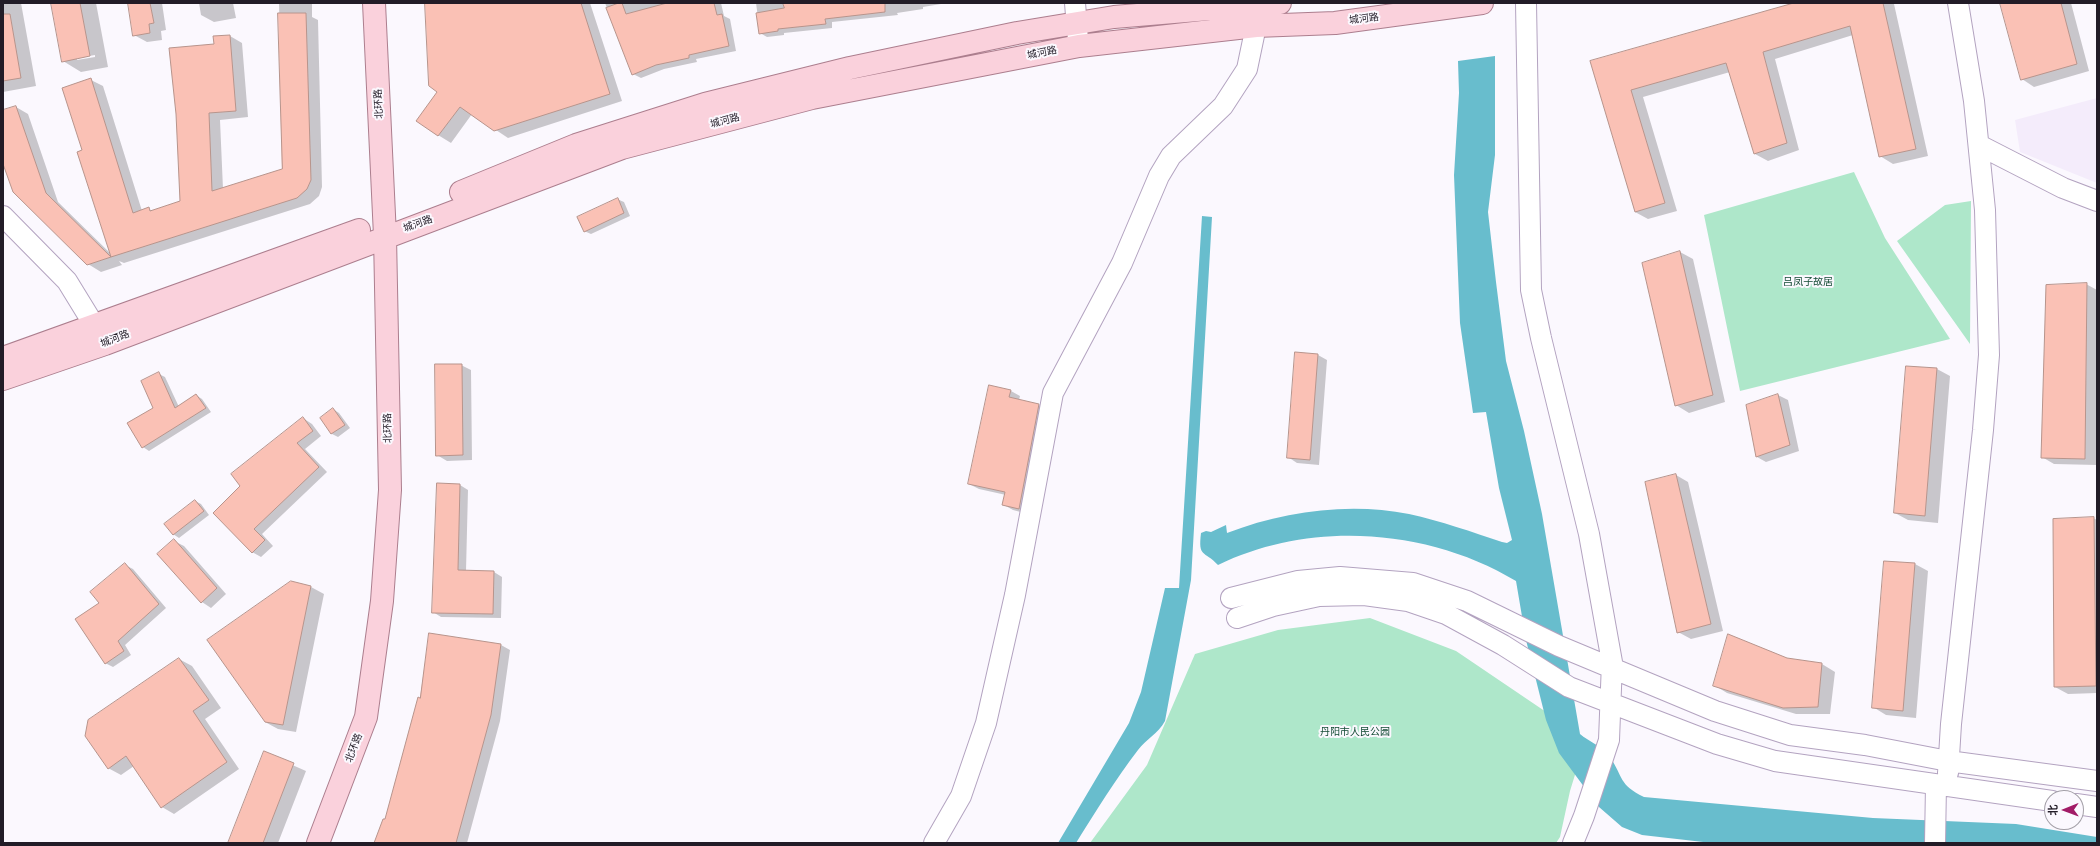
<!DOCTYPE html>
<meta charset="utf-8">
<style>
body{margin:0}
#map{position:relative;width:2100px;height:846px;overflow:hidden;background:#fbf8fe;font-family:Manrope,"Noto Sans SC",sans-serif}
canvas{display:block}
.frame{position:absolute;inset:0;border:4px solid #221c27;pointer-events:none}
.north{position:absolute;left:2044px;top:790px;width:40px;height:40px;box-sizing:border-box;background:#fbf8fe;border:1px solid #a4a0a8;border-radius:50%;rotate:269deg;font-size:11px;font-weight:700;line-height:16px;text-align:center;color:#221c27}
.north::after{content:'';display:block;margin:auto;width:14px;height:18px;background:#a21b67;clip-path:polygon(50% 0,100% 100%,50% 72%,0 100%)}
</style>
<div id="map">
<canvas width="2100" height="846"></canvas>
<div class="frame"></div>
<div class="north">北</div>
</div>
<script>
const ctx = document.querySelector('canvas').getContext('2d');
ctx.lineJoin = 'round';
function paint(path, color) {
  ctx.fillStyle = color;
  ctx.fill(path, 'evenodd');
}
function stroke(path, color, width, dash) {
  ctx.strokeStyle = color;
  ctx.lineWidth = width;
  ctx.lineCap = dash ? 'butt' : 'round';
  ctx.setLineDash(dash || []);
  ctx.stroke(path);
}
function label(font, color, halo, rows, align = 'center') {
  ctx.font = font + ' Manrope,"Noto Sans SC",sans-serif';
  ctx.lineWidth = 4;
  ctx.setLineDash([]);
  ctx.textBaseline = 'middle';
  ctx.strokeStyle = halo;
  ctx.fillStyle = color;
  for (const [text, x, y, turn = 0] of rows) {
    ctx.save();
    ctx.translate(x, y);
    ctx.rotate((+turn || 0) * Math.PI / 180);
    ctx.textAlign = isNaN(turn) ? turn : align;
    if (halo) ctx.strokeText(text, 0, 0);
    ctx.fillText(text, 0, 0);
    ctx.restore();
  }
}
paint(new Path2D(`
 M2097,98V183L2020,152L2015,120Z`), '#f4ecfb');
paint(new Path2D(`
 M1854,172L1885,238L1950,339L1740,391L1704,215Z
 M1971,201L1970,344L1897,241L1945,205Z
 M1370,618L1456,651L1586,739L1570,791L1560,837L1556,843H1090L1147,765L1195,654L1278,630Z`), '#aee7ca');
paint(new Path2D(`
 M1495,56V155L1488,212L1496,282L1506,361L1524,431L1542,514L1580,734C1588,741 1605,748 1610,757C1624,778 1618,784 1644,797L1873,818L2016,824L2097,837V843H1712L1642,835L1622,827L1599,807L1559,753L1546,720L1526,640L1516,581C1428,528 1310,520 1218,565C1204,550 1198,558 1201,533L1206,531L1211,532L1226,525L1227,533C1283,511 1350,502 1409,514C1441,521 1472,532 1502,542L1507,543L1512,540L1499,488L1486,412L1473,413L1460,323L1454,175L1459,93L1458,61Z
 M1202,216L1212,217L1191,580L1165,721C1158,734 1146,739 1138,750C1115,780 1096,811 1076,843H1058L1129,723L1141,692L1165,588H1179Z`), '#68bdcd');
paint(new Path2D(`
 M3,3H21L36,86L3,92Z
 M52,3H96L108,67L81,72L63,61ZM95,55V57L77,60V58Z
 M129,3H162L166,30L161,31L162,40L147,42L134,35Z
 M199,3H233L236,18L214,22L201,15Z
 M279,3H312V17L318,20L322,187L319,196L310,204L124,263L119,261L122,265L101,272L88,264L3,161V111L16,107L28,114L58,202L111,254L84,151L91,80L103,86L142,211L149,209L152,211L181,202L215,45L230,36L242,43L248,117L220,120L223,189L283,170Z
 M426,3H590L622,101L508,138L472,114L451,143L438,135L439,91Z
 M605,3H721L724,16L730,19L736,51L696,59L697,62L664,69L641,78L633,74Z
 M756,3H947L923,7V9L897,13L898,15L832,22V28L784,33V35L767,37L760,33Z
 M1794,3H1895L1894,4L1928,156L1893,164L1880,156L1853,35L1775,59L1799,150L1768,161L1755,154L1730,72L1643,97L1677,211L1648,219L1635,212L1592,62Z
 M2001,3H2071L2089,71L2034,87L2022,79Z
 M617,199L624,202L630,216L591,234L584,231Z
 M1680,252L1693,259L1725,402L1689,413L1676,405Z
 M2086,284L2097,290V465L2054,464L2042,457Z
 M1296,353L1318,355L1327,360L1319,465L1297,463L1288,457Z
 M461,365L471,370L472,460L447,461L437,455Z
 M1907,367L1937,369L1950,376L1938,523L1908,520L1895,513Z
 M159,374L165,377L179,407L196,395L202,399L211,412L149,451L143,447L154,408Z
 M1011,391L1020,396L1019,400L1039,405L1048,410L1028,514L1013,510L1004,505L1006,495L979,489L969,484Z
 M1778,395L1788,400L1799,451L1766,462L1757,457Z
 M333,409L339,413L350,428L338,437L332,434L321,418Z
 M303,418L312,424L321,436L305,449L327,472L262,534L273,546L261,557L252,552L241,486Z
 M1676,475L1688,482L1723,631L1691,639L1678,632Z
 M438,484L460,485L468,490L466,571L494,572L502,577L501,618L441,617L433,612Z
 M195,501L201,504L209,515L179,538L173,534Z
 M2093,518L2097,520V693L2068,694L2055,687Z
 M174,541L184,546L226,594L211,608L202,602Z
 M1885,562L1915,564L1928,571L1916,718L1886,715L1873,707Z
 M125,565L133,569L166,608L125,645L131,655L113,667L105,663L101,603Z
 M292,582L311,587L324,594L296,732L278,729L265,722Z
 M501,645L510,650L500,721L467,843H375L386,821L421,699Z
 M179,659L192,666L221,708L205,719L239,769L174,814L162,807L134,766L121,775L108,768Z
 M1822,664L1835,672L1830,714H1796L1727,693L1714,685Z
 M265,753L306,771L278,843H229Z`), '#0003');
const building = new Path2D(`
 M51,3H80L90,56L62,62Z
 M128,3H150L154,23L149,24L150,33L133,36Z
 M425,3H581L610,94L494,131L460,107L438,136L416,121L437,92L429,86Z
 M619,3H622L626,14L667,3H714L717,15L722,14L729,46L689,55V58L656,65L632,75L606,8Z
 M783,3H885V12L825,19L826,24L778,29V31L759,34L756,13L784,8Z
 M1794,3H1883L1916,149L1879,157L1850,26L1763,52L1787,143L1754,154L1726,63L1631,90L1665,203L1635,212L1590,61Z
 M2000,3H2061L2077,64L2021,80Z
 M278,13H306L311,180L307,189L297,198L111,257L77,152L82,150L62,88L91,78L133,213L149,207L150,211L180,201L176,114L169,48L214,44L213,36L230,35L236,111L209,113L212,191L282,169Z
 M3,14H10L21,78L3,81Z
 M16,106L46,193L111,257L87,265L13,192L3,164V110Z
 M618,198L624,213L584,232L577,217Z
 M1680,251L1713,395L1675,406L1642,263Z
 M2087,283L2085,459L2041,458L2046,285Z
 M1295,352L1318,354L1310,460L1287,458Z
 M435,364H462L463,455L436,456Z
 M1906,366L1937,368L1925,516L1894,513Z
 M159,372L175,408L196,394L206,408L142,448L127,423L153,408L141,381Z
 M989,385L1011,390L1009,397L1039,404L1019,509L1002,505L1005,492L968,484Z
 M1778,394L1790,445L1756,457L1746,405Z
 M333,408L345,425L331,434L320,418Z
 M303,417L313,431L297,443L319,467L254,529L265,540L252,553L213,513L240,486L231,474Z
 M1676,474L1711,624L1677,633L1645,482Z
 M437,483L460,484L458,570L494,571L493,614L432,613Z
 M195,500L204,511L173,535L164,524Z
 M2094,517L2096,686L2054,687L2053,519Z
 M174,539L217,588L201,603L157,554Z
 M1884,561L1915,563L1903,711L1872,708Z
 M125,563L159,604L118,641L124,651L105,664L75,619L99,603L90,592Z
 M291,581L311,586L283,725L265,722L207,640Z
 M429,633L501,644L491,715L456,843H374L383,819H385L418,697L420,698Z
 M1728,634L1787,658L1822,663L1818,707L1783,708L1713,686Z
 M179,658L209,700L193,711L227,762L161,808L126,756L108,769L85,736L88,720Z
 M264,751L294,763L263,843H228Z`);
paint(building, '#fac1b5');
stroke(building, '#b7948c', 1);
const minor = new Path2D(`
 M1075,3L1078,40
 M1526,3L1531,290L1541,338L1589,534L1612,662L1609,740L1584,816L1573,843
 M1979,145L2063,188L2097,201
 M3,216L67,281L102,338
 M1231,598L1298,581L1340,577L1413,583L1467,601L1559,646L1715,711L1790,735L1865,745L1948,761L2097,781
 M1237,618L1273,606L1319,596L1364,595L1408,601L1446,614L1503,645L1569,687L1717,744L1775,761L2052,801
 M1948,773L1951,724L1983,430L1989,355L1985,210L1974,101L1958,3
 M2076,804L2097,807
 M934,843L961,796L986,723L1015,595L1053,393L1122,263L1159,176L1171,156L1223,106L1247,69L1256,26
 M1935,843L1936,785`);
const major = new Path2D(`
 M461,192L576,145L705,104L850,68L1017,33L1114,17L1280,3
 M3,358L359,230
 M3,379L105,344L622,148L812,98L1079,46L1256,26L1335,23L1482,3
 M318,843L366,717L382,601L390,490L385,236L374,3`);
stroke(minor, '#b3a3c0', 22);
stroke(major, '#ac7e8e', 24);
stroke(minor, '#fff', 20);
stroke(major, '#fad1dc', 22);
label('10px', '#221c27', '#fbf8fe', [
 ["城河路",1364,19,-7],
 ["城河路",1042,53,-11],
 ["北环路",379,104,-93],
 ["城河路",725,121,-15],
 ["城河路",418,224,-20],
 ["城河路",115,339,-21],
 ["北环路",388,428,-91],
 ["北环路",354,748,-69]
]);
label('10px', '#124a33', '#fbf8fe', [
 ["吕凤子故居",1808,282],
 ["丹阳市人民公园",1355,732]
]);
</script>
